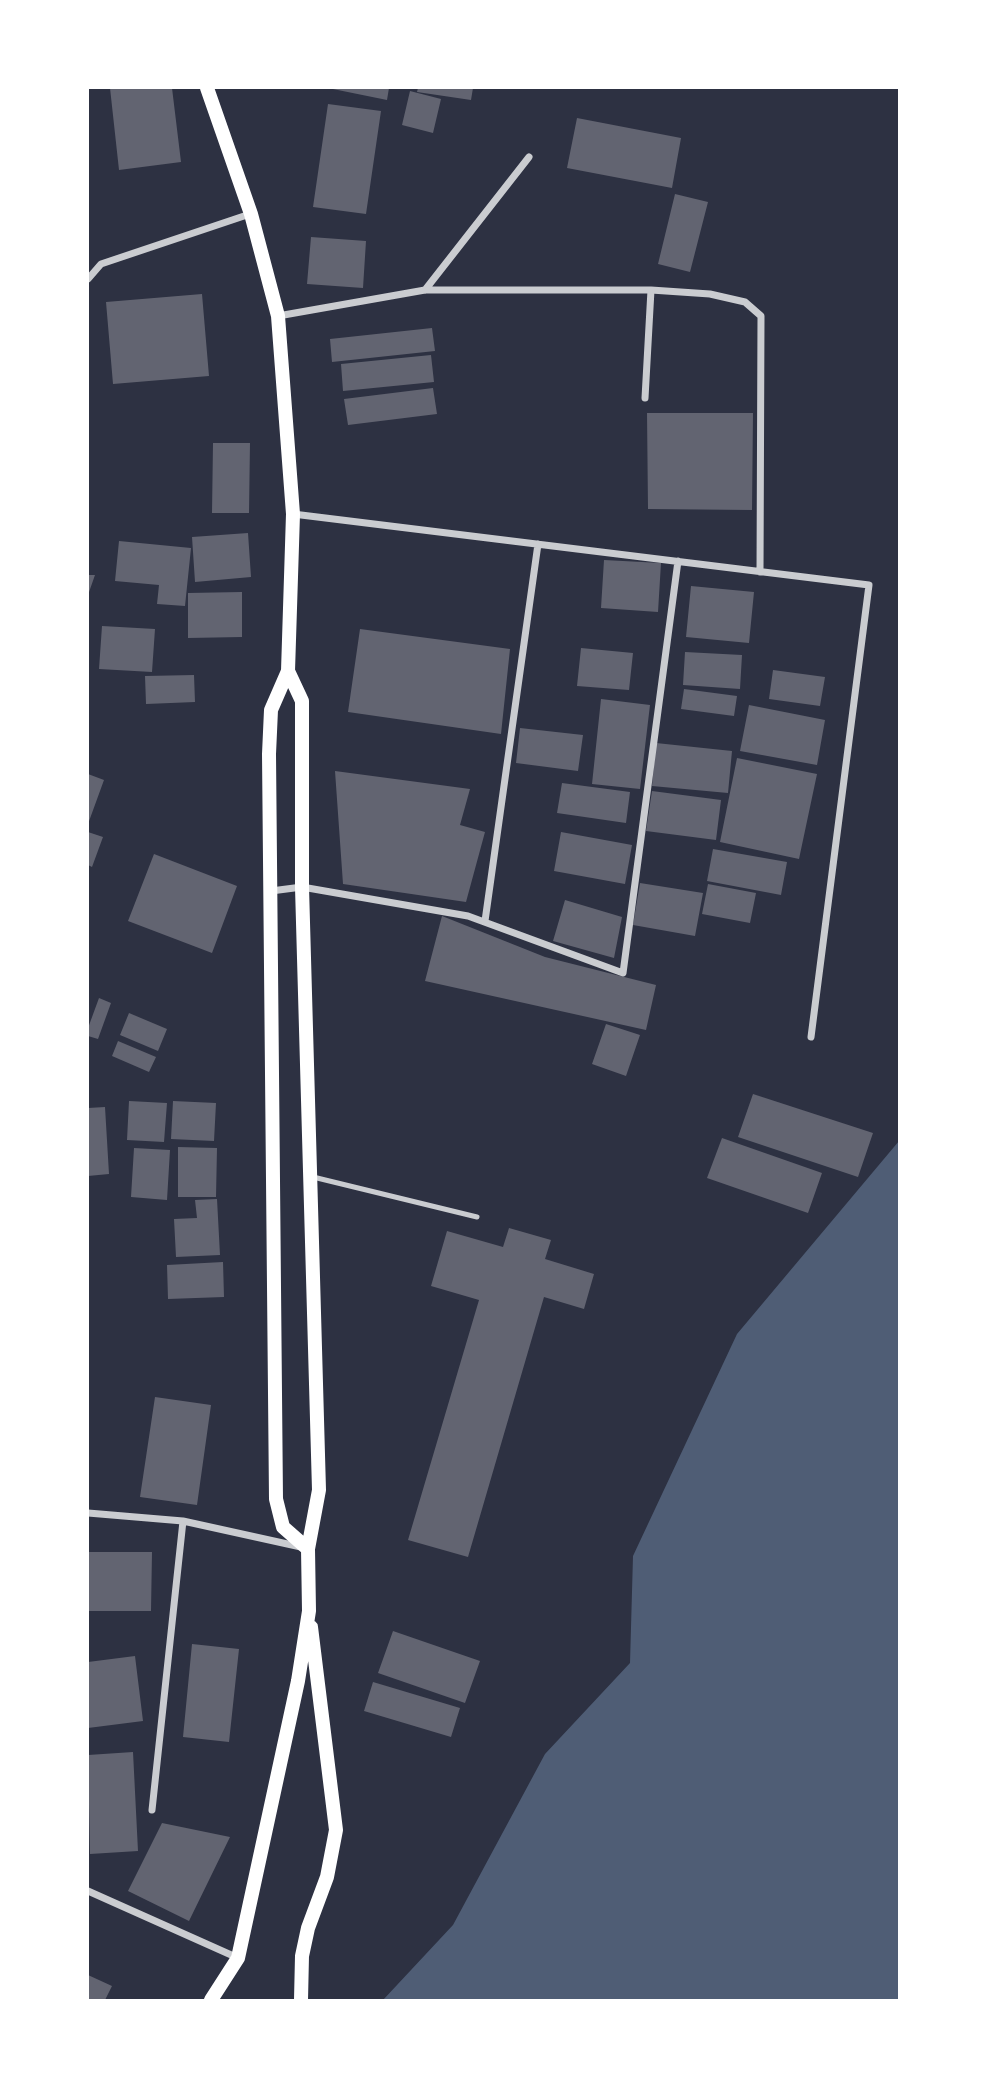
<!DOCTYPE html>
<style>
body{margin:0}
#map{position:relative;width:987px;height:2088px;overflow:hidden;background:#2d3142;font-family:Poppins,sans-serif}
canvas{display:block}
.frame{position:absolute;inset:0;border:89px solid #fff;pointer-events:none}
</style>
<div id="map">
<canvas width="987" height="2088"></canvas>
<div class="frame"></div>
</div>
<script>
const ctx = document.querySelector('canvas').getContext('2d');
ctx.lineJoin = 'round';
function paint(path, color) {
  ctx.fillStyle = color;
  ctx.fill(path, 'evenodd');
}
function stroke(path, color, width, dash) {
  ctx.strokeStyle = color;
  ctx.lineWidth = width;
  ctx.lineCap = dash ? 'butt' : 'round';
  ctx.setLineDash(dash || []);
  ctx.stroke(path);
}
paint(new Path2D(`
 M899,1141V2000H383L453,1925L545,1754L630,1663L633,1556L737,1334Z`), '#4f5d75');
paint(new Path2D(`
 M110,88H172L181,162L119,170Z
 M328,88H389L387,100Z
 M418,88H473L471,100L417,92Z
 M410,91L441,99L433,133L402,125Z
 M328,104L381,111L366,214L313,207Z
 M577,118L681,138L672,188L567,168Z
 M675,194L708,202L690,272L658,264Z
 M311,237L366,241L363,288L307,284Z
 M202,294L209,376L113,384L106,302Z
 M432,328L435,351L332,362L330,339Z
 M431,355L434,382L343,391L341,364Z
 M433,388L437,414L348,425L344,399Z
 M647,413H753L752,510L648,509Z
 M213,443H250L249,513H212Z
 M248,533L251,577L195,582L192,537Z
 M119,541L191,548L185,606L157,604L159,585L115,581Z
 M604,560L661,563L658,612L601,608Z
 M88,575H95L88,595Z
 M691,586L754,592L749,643L686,637Z
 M242,592V637L188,638V593Z
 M102,626L155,629L152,672L99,669Z
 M360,629L510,649L501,734L348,712Z
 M581,648L633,653L629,690L577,686Z
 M685,652L742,655L740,689L683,685Z
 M773,670L825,677L820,706L769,699Z
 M194,675L195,702L146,704L145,676Z
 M684,689L737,696L734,716L681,709Z
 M601,699L650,705L640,789L592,784Z
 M749,705L825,720L817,765L740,751Z
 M520,728L583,735L578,771L516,763Z
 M656,743L732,751L728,793L652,786Z
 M737,758L817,774L799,859L720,842Z
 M335,771L470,789L460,825L485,832L466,902L343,884Z
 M88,774L104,780L88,824Z
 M562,783L630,792L626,823L557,813Z
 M652,791L721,800L716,840L646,831Z
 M88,832L103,837L92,867L88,865Z
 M561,832L632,845L625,884L554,871Z
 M713,849L787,862L781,895L707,881Z
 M154,854L237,886L212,953L128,921Z
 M640,883L703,893L695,936L633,925Z
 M708,884L756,893L750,923L702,914Z
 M565,900L622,917L614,958L553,941Z
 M442,916L545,957L656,985L646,1030L425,981Z
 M99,998L111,1003L98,1039L88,1036V1028Z
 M129,1013L167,1029L158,1051L120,1035Z
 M606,1024L640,1035L626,1076L592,1064Z
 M118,1041L156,1057L149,1072L112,1056Z
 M753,1094L873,1133L858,1177L738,1137Z
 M129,1101L167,1103L164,1142L127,1140Z
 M173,1101L216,1103L214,1141L171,1139Z
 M105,1107L109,1174L88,1176V1108Z
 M722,1138L822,1173L808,1213L707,1178Z
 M178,1147L217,1148L216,1197H178Z
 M134,1148L170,1150L167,1200L131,1197Z
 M217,1199L220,1255L176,1257L174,1219L197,1218L195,1200Z
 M509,1228L551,1240L545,1259L594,1274L584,1309L544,1297L468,1557L408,1540L479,1300L431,1286L447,1231L503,1247Z
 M223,1262L224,1297L168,1299L167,1265Z
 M155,1397L211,1405L197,1505L140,1497Z
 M88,1552H152L151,1611H88Z
 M393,1631L480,1661L465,1703L378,1673Z
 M192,1644L239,1649L229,1742L183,1737Z
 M135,1656L143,1721L88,1728V1662Z
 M373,1682L460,1708L451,1737L364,1711Z
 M133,1752L138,1851L90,1854L88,1755Z
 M162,1823L230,1837L189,1921L128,1891Z
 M88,1975L112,1986L105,2000H88Z`), '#626471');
stroke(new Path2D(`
 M313,1177L477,1217`), '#caccd0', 5);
stroke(new Path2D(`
 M88,279L101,264L250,214
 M425,290L529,157
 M278,316L425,290H651L710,294L745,302L761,316L760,572
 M645,398L651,290
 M293,514L869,585L811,1037
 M271,891L302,887L468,916L623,973L678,561
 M485,921L538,544
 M88,1513L183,1521L301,1547
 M152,1810L183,1521
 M88,1891L238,1958`), '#caccd0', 7);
stroke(new Path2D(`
 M207,88L251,214L278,316L293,514L288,671L271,710L269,754L276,1499L283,1527L308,1549
 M211,2000L238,1958L298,1681L309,1611L308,1549L319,1490L302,887V701L288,671
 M301,2000L302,1956L308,1928L327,1877L336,1830L311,1627`), '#fff', 14);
</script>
